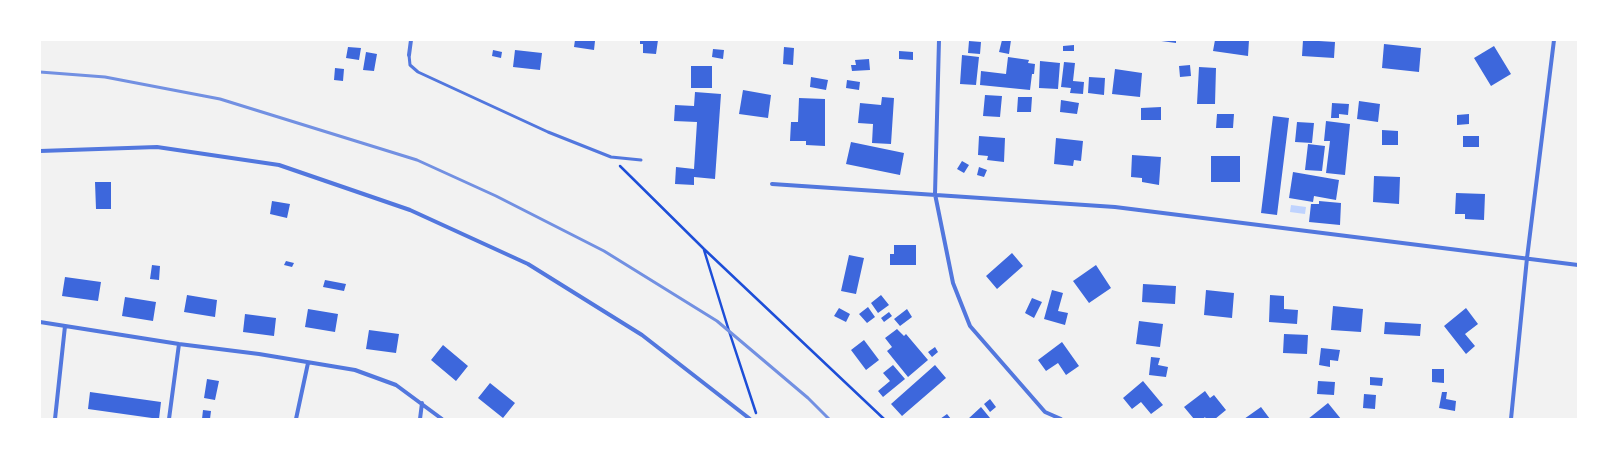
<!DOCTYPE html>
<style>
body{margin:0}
#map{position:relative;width:1618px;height:459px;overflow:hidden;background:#f2f2f2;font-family:"Open Sans",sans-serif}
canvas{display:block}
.frame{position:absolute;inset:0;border:41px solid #fff;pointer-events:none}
</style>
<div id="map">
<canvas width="1618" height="459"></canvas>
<div class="frame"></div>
</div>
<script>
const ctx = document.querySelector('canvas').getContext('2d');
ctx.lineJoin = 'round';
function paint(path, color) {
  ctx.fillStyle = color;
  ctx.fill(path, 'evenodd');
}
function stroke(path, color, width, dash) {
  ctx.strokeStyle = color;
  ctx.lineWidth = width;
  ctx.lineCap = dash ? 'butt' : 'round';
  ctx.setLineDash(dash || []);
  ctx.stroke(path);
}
paint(new Path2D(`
 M1291,205L1306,207L1305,214L1290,212Z`), '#bfd3fe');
paint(new Path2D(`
 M575,40L595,41L594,50L574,47Z
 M640,40H658L656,54L643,53V44H640Z
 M1002,40H1011L1009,54L999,52Z
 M1154,40H1176V43Z
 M1215,40H1249L1248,56L1213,51Z
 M1303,40L1335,42L1334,58L1302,56Z
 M969,41L981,42L980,54L968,53Z
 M1384,44L1421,48L1419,72L1382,68Z
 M1074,45V51H1063V46Z
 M1494,46L1511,74L1491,86L1474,58Z
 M348,47L361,48L359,60L346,58Z
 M784,47L794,48L793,65L783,64Z
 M713,49L724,50L723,59L712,57Z
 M493,50L502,52L501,58L492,56Z
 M515,50L542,53L540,70L513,67Z
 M899,51L913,52V60L899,59Z
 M366,52L377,54L374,71L363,70Z
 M962,55L979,57L976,85L960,84Z
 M1008,57L1029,60L1028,63L1035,64L1034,74H1032L1030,90L980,85L981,71L1006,74Z
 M869,59L870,70L852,71L851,65H856L855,60Z
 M1040,61L1060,63L1058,89L1039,88Z
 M1064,62L1075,63L1073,81L1084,82L1083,94L1070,93L1071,88L1061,87Z
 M1190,65L1191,76L1180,77L1179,66Z
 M691,66H712V88H691Z
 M1199,67L1216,68L1215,104H1197Z
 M335,68L344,69L343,81L334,80Z
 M1115,69L1142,73L1140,97L1112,94Z
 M811,77L828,80L826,90L810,87Z
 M1089,77L1105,78L1104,95L1088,93Z
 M847,80L860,82L859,90L846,88Z
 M743,90L771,95L768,118L739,114Z
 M695,92L721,94L715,179L694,177V185L675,184L676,167L694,169L697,122L674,121L675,105L694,106Z
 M985,95L1002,96L1000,117L983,116Z
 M882,97L894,98L891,144L872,143L873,124L858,123L860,103L881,105Z
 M1018,97H1032L1031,112H1017Z
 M799,98L825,99V146L806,145V141H790L791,122H798Z
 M1061,100L1079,103L1077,114L1060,112Z
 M1359,101L1380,104L1378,122L1357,119Z
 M1332,103L1349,104L1348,115L1339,114V118H1331Z
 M1161,107V120H1141V108Z
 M1217,114H1234L1233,128H1216Z
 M1469,114V124L1457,125V115Z
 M1273,116L1289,118L1277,215L1261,213Z
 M1326,121L1350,124L1345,175L1326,173L1330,141H1324Z
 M1297,122L1314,123L1312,143L1295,142Z
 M1382,130L1398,131V145H1382Z
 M979,136L1005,138L1004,162L987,160L988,156L978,155Z
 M1463,136H1479V147H1463Z
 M1056,138L1083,141L1081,161L1074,160L1073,166L1054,164Z
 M851,142L904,153L900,175L846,164Z
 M1308,144L1325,146L1322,171L1305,170Z
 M1132,155L1161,157L1159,185L1142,182V178L1131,177Z
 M1211,156H1240V182H1211Z
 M962,161L969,165L964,173L957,169Z
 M979,167L987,170L984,177L977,175Z
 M1293,172L1339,180L1336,200L1314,196L1313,202L1289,198Z
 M1374,176L1400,177L1399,204L1373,202Z
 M95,182H111V209H96Z
 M1456,193L1485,194L1484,220L1465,219V214H1455Z
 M272,201L290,204L287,218L270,214Z
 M1319,201L1341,203L1340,225L1309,222L1311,204H1319Z
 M894,245H916V265H890V254H894Z
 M1012,253L1023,266L997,289L986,276Z
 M849,255L864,258L856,294L841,291Z
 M286,261L294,263L292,267L284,265Z
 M152,265L160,266L159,280L150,279Z
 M1096,265L1111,288L1089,303L1073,281Z
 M65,277L101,282L98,301L62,296Z
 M325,280L346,284L344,291L323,287Z
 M1143,284L1176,286L1175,304L1142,302Z
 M1052,290L1063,293L1058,311L1068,313L1065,325L1044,319Z
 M1206,290L1234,293L1232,318L1204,315Z
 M187,295L217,300L215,317L184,312Z
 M881,295L889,305L878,313L871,303Z
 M1270,295L1284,296V309L1298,310L1297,324L1269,322Z
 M125,297L156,302L153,321L122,316Z
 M1032,298L1042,302L1034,318L1025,313Z
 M1333,306L1363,309L1361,332L1331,330Z
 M868,307L875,317L867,323L859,314Z
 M839,308L850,314L846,322L834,316Z
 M1466,308L1478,324L1465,334L1475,346L1466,354L1444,326Z
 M308,309L338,314L335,332L305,327Z
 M907,309L912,317L900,326L894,319Z
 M889,312L892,316L884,322L881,318Z
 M245,314L276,318L274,336L243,332Z
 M1139,321L1163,324L1160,347L1136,344Z
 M1385,322L1421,324L1420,336L1384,334Z
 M897,329L904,336L906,334L928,360L908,377L887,351L892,347L885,338Z
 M369,330L399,334L396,353L366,349Z
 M1284,334L1308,335L1307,354L1283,353Z
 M864,340L879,360L866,370L851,350Z
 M1062,342L1079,366L1066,375L1058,363L1046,371L1038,360Z
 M443,345L468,366L456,381L431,360Z
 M935,347L938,352L932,357L928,352Z
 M1321,348L1340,350L1338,361L1330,360V367L1319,365Z
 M1151,357L1160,358L1158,365L1168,367L1166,377L1149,375Z
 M893,365L905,379L883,397L878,391L890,381L883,373Z
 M935,365L946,378L902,416L891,404Z
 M1432,369H1444V383L1432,382Z
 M1370,377L1383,378L1382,386L1370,385Z
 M207,379L219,381L215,400L204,398Z
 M1143,381L1163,405L1151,414L1141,402L1132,409L1123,398Z
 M1318,381L1335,382L1334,395L1317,394Z
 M490,383L515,403L503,418L478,398Z
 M1205,391L1210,398L1214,395L1226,410L1215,419H1206L1205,417L1203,419H1194L1184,407Z
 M90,392L161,402L159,419L88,409Z
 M1442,392H1447L1446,399L1456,401L1455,411L1439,408Z
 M1364,394L1376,395L1375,409L1363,408Z
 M990,399L996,407L990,412L984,404Z
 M1328,403L1341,419H1308Z
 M981,407L990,418L988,419H968Z
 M1261,407L1270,419H1244Z
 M203,410L211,411L210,419H202Z
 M947,414L951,419H940Z`), '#3d67dc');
stroke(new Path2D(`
 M620,166L704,249L884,419
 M704,250L729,331L756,413`), '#1d4ed8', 2.5);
stroke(new Path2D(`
 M409,55L410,65L418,72L548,132L611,157L641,160`), '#5277de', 3);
stroke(new Path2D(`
 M939,40L935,194L953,283L970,326L1045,412L1061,419
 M409,55L411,40
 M40,151L157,147L279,165L410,210L528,264L642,335L750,419
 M772,184L1115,207L1578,265
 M40,322L179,344L259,354L355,370L396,385L442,419
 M55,419L65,326
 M169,419L179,344
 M296,419L308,363
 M420,419L422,403
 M1511,419L1527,258L1554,40`), '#5277de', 4);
stroke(new Path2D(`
 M40,72L105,77L220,99L417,160L496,196L604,251L717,321L808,398L829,419`), '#7290e2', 3);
</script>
